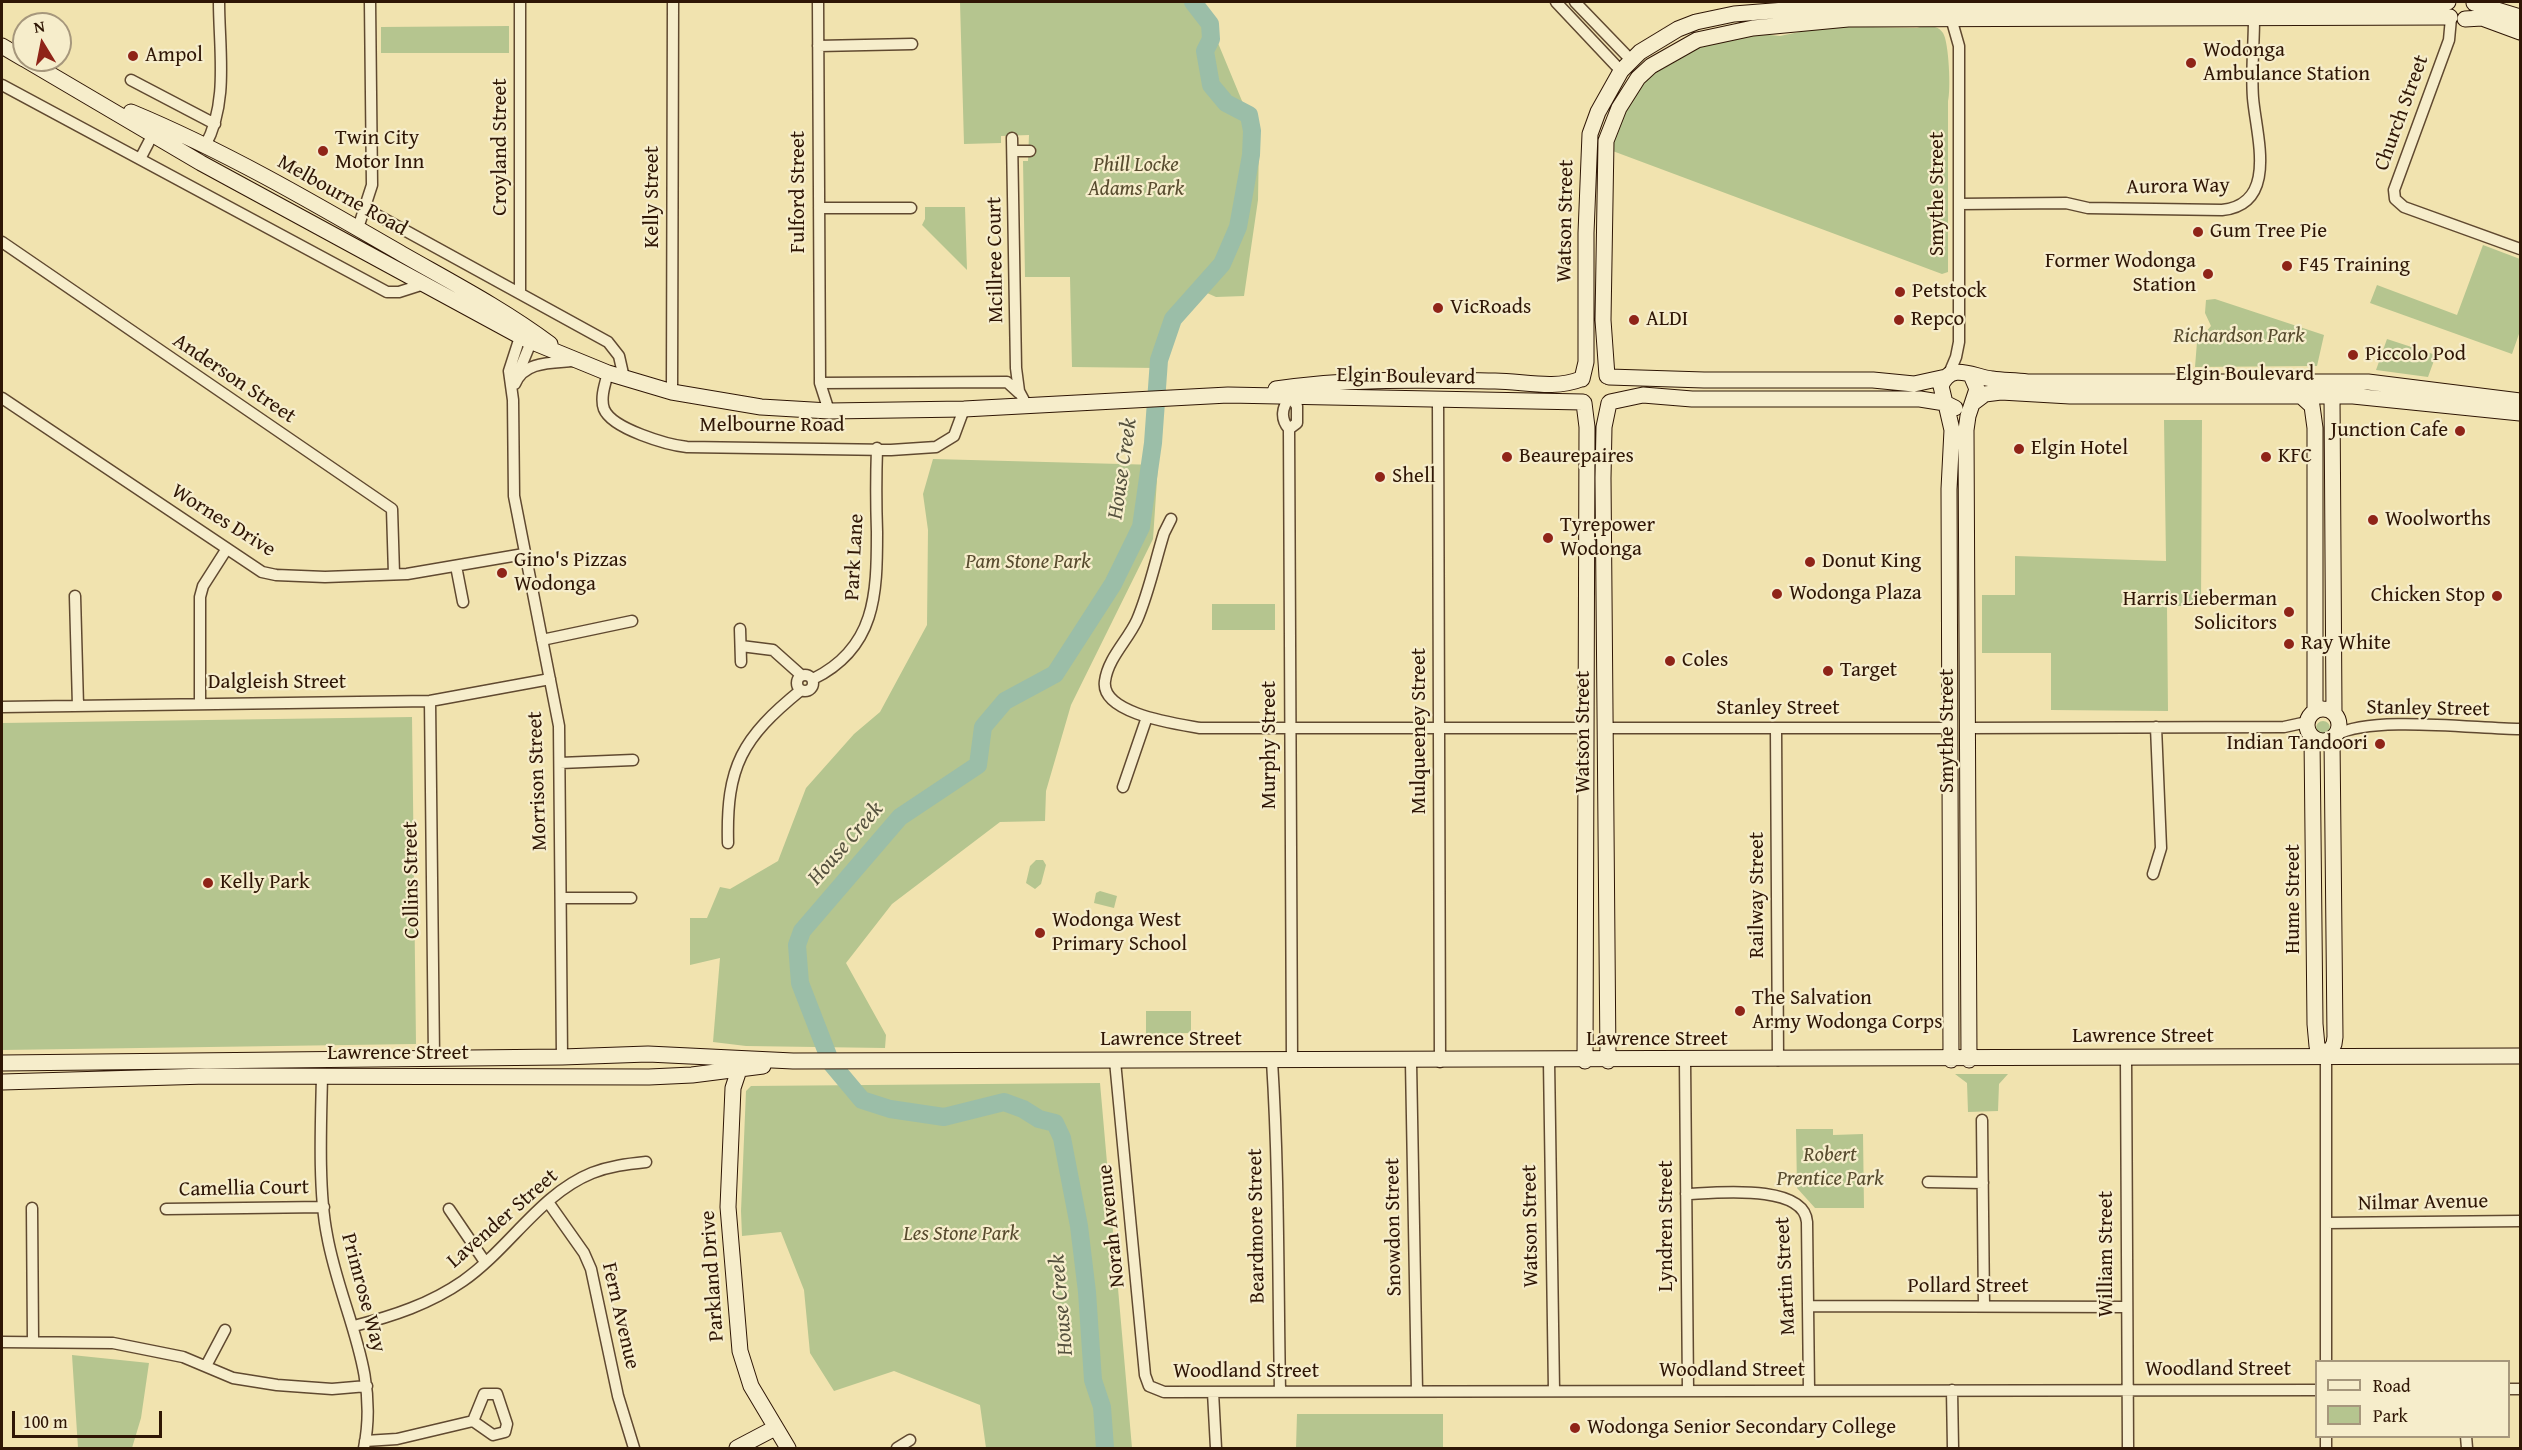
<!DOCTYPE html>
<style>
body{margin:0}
#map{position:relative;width:2522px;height:1450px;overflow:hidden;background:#f1e3af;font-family:"Gentium Book Plus",serif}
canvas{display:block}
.frame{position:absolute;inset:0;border:3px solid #2f1605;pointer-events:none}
.legend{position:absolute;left:2315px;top:1360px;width:195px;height:78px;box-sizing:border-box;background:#f6edcb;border:2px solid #a6977c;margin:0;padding:8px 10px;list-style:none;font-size:18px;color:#2f1605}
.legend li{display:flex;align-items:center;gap:12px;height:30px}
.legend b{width:30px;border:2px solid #a6977c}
.north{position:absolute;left:12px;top:12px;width:60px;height:60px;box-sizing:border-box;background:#f6edcb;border:2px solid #a6977c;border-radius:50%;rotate:350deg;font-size:16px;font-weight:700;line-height:24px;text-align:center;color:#2f1605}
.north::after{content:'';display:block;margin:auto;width:21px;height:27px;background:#8f2418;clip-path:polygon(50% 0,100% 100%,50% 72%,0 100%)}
.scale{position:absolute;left:12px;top:1411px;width:150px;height:27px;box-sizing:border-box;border:3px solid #2f1605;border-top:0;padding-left:8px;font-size:18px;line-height:21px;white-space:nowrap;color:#2f1605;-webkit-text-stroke:4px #f6edcb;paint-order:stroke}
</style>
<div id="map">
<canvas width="2522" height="1450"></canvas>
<div class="frame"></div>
<ul class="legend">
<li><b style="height:8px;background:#f6edcb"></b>Road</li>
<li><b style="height:16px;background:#b5c58f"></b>Park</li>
</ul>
<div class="north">N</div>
<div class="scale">100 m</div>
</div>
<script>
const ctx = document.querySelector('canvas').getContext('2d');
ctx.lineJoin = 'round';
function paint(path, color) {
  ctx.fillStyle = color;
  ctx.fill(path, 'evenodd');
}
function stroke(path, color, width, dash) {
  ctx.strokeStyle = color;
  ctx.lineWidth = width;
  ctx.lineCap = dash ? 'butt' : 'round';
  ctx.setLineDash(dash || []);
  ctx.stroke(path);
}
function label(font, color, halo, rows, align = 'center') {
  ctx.font = font + ' "Gentium Book Plus",serif';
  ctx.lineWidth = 4.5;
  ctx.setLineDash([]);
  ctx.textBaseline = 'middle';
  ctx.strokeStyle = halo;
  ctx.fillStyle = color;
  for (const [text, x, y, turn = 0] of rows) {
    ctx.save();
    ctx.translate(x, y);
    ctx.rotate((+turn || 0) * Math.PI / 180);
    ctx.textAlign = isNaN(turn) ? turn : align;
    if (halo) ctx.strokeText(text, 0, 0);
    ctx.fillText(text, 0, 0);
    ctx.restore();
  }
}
paint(new Path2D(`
 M960,2H1201L1259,142L1258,200L1244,296L1216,297L1198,289L1173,319L1157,368L1072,367L1070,277H1025L1023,161H1028L1029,135L1001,136V143L964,144Z
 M1926,25C1933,26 1939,27 1943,33C1949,42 1951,91 1948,101V272L1942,274L1610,150L1619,123L1635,95L1651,75L1684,52L1713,43L1761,34L1780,36L1828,26L1917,28Z
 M509,26V53H381V27Z
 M925,207H965L967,270L922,225L925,219Z
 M2483,245L2520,259V331L2512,354L2370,303L2377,285L2457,315Z
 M2215,299L2324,335L2317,366L2195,367L2197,342L2211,326L2205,313L2206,300Z
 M2387,339L2436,355L2428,377L2376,370Z
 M2164,420H2202L2201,606H2167L2168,711L2051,710V653H1982V595H2015V556L2166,561Z
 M933,459L1158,465L1153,539L1071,705L1046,791L1045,821L1000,822L892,904L846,963L886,1035L885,1048L746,1046L713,1042L720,958L690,965V918H707L720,887L730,889L778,861L806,788L854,734L880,712L927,625L928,530L923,494Z
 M1212,604H1275V630H1212Z
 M412,717L416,1044L2,1050V723Z
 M2316 728a7 7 0 1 1 14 0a7 7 0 1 1-14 0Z
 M1036,860H1043L1046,865L1041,884L1035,889L1026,883L1030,866Z
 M1100,891L1117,896L1114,908L1094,903L1096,893Z
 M1146,1011H1191V1033L1146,1034Z
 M1955,1074H2008L1999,1084L1998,1111L1968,1112L1967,1083Z
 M1100,1083L1132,1448H986L980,1405L894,1371L834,1391L810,1353L804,1290L781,1232L742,1236L741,1211L746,1091L751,1086Z
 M1796,1129H1833V1135L1863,1134L1864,1208H1815L1797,1188Z
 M72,1355L149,1363L141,1418L132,1448H78Z
 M1297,1414H1443V1448H1296Z`), '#b5c58f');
stroke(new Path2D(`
 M1105,1448L1102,1407L1093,1380L1087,1292L1079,1226L1062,1138L1055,1123L1039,1119L1023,1109L1004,1102L944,1117L890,1109L862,1100L831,1063L800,983L797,945L802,931L900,817L978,765L983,727L1005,701L1055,674L1113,584L1141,527L1153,443L1159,360L1173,319L1222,264L1238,227L1251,155L1252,131L1249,115L1226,103L1211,85L1205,51L1211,39L1210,24L1193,2`), '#9bbea8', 18);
const street = new Path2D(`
 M818,2L820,383L829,411
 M1556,2L1621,71
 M1575,2L1631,60
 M2451,18L2449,40L2394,190L2395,199L2404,207L2520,249
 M818,46L912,44
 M131,80L215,124
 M2,85L387,292H399L424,284
 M1012,138L1016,368L1019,391L1027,406
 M205,146C229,103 219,49 219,2
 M1014,151H1030
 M140,159L153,134
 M1959,204L2066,203L2088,208L2222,210C2279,204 2256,135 2253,98C2251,72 2254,45 2254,19
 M819,208H911
 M366,209L608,342L619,356L624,378
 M358,228L372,185L370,2
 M2,242L392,509L394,574
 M520,293V2
 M520,337L509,371L513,400L514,496L559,726L562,1057
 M608,373C605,384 600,398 604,409C612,429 668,445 687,447L891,450L936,447L954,436L964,409
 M517,376L531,342
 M1948,376L1956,357L1959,342V46L1951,18
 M820,383L1007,382L1019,393
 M515,384C524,361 552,363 573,361
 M672,392L673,2
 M2,398L262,572L276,575L325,577L407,574L524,554
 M1438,400L1440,1062
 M1289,429L1297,423V406L1290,397C1282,407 1280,419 1289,429L1292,1061
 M1171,519L1164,533C1155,562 1149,592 1137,620C1128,640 1108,658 1105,681C1100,714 1178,724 1200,728H1586
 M456,566L463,602
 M75,596L78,706
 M740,629L741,662
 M542,640L632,621
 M741,646L773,650L801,675
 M797 683a8 8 0 1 1 16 0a8 8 0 1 1-16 0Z
 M813,679C876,648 877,594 877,532C876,504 876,476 877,448
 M430,701L434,1057
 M200,703V597L203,586L226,550
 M2,707L430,701L550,679
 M1605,728H1951
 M1969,728L2284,727L2307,722
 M1776,729L1778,1060
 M2336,735C2372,715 2477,729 2520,729
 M560,763L633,760
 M1123,787L1147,717
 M728,843C726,766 742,738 801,690
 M2153,874L2161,848L2156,727
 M561,898H631
 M2326,1057V1362
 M2126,1058L2128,1448
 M1115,1061L1145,1375L1149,1386L1164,1392L2316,1390
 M1272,1061C1279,1171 1278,1281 1280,1391
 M1549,1061L1554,1390
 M1685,1061L1688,1390
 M1411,1062L1417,1391
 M322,1076C321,1122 318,1190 327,1235C340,1309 380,1370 364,1448
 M1982,1120L1984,1306
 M1928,1182L1983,1183
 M1686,1194C1715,1193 1804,1183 1807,1222L1809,1390
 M548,1202L584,1253L591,1269L618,1396L634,1448
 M32,1208L33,1341
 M166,1209L324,1207
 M449,1209L485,1262
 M2326,1223L2520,1221
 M1809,1306L2127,1307
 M354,1326C393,1316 430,1304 463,1281C509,1249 540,1194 592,1173C610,1166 627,1164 646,1162
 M2,1342L113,1343L183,1357L233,1378L277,1385L332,1389L367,1386
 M206,1366L225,1330
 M2508,1389H2520
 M1952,1390L1953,1448
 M1213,1392L1216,1448
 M2326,1436V1448
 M2466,1436L2467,1448
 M365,1441L397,1439L473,1421L484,1394H497L507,1424L505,1432L493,1435L473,1421
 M897,1448L910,1440`);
const secondary = new Path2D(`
 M2474,3L2520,17
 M2465,19L2482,18L2520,32
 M2,46L24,59
 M26,60L201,163L525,339L608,373L672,392L761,407L829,411L964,409L1228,395L1583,402
 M131,112C225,151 314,203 402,254C453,283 503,309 550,344
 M1607,376L1603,320L1606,141L1619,108L1638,78L1651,66L1697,40L1753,28L1848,19L2450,17
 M1609,377L1704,380H1873L1914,384L1946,377
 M1582,379L1586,362V233L1590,134L1598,112L1621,71L1640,52L1678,29L1696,22L1734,14L1849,5L2432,4L2448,2
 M2327,388L2332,396L2334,713
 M1276,389C1349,378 1422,380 1495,381C1523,381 1554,390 1581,379
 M2301,396L2312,406L2315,428V711
 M1610,402L1643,395L1692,399H1920L1945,403
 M1584,403L1587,427L1585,1061
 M1973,403L1985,394L2001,392L2070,396H2353L2520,413
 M1946,404L1952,430L1949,489L1951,1060
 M1955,408L1945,403L1941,386C1951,361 1973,377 1992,379C2004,381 2015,380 2027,382H2368L2520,401
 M2307 725a16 16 0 1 1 32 0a16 16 0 1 1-32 0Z
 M2312,738L2315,1024L2317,1046L2326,1057
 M2326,1057L2334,1044L2335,1037L2332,739
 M1969,1060L1966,430L1968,416L1977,389L1971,375
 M1608,1061L1603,478L1604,427L1609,403
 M2,1063L562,1057L648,1054L793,1061L2520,1056
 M736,1064L739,1070L733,1088L728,1207L740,1351L751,1386L788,1448
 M2,1082L207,1076L649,1077L692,1075L763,1066
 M737,1448L775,1428`);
stroke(street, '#604930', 13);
stroke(secondary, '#2f1605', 17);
stroke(street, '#f6edcb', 10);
stroke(secondary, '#f6edcb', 15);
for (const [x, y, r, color] of [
 [133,56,6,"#8f2418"],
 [2191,63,6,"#8f2418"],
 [323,151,6,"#8f2418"],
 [2198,232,6,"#8f2418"],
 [2287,266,6,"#8f2418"],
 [2208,274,6,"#8f2418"],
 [1900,292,6,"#8f2418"],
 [1438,308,6,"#8f2418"],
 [1634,320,6,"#8f2418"],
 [1899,320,6,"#8f2418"],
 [2353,355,6,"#8f2418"],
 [2460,431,6,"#8f2418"],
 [2019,449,6,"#8f2418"],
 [1507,457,6,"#8f2418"],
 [2266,457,6,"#8f2418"],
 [1380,477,6,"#8f2418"],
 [2373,520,6,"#8f2418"],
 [1548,538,6,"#8f2418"],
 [1810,562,6,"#8f2418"],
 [502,573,6,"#8f2418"],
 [1777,594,6,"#8f2418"],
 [2497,596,6,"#8f2418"],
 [2289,612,6,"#8f2418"],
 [2289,644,6,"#8f2418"],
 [1670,661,6,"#8f2418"],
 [1828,671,6,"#8f2418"],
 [2380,744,6,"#8f2418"],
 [208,883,6,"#8f2418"],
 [1040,933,6,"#8f2418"],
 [1740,1011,6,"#8f2418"],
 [1575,1428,6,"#8f2418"]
]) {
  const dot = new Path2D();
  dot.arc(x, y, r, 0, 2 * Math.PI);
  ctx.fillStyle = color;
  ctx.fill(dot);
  stroke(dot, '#f6edcb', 2);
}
label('21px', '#2f1605', '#f6edcb', [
 ["Wodonga",2203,51],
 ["Ambulance Station",2203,75],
 ["Ampol",145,56],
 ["Twin City",335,139],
 ["Motor Inn",335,163],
 ["Gum Tree Pie",2210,232],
 ["Former Wodonga",2196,262,"right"],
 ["Station",2196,286,"right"],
 ["F45 Training",2299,266],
 ["Petstock",1912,292],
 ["VicRoads",1450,308],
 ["ALDI",1646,320],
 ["Repco",1911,320],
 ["Piccolo Pod",2365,355],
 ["Junction Cafe",2448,431,"right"],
 ["Elgin Hotel",2031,449],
 ["Beaurepaires",1519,457],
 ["KFC",2278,457],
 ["Shell",1392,477],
 ["Woolworths",2385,520],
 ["Tyrepower",1560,526],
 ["Wodonga",1560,550],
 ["Gino's Pizzas",514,561],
 ["Wodonga",514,585],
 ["Donut King",1822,562],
 ["Wodonga Plaza",1789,594],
 ["Chicken Stop",2485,596,"right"],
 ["Harris Lieberman",2277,600,"right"],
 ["Solicitors",2277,624,"right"],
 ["Ray White",2301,644],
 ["Coles",1682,661],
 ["Target",1840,671],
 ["Indian Tandoori",2368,744,"right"],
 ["Kelly Park",220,883],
 ["Wodonga West",1052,921],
 ["Primary School",1052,945],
 ["The Salvation",1752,999],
 ["Army Wodonga Corps",1752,1023],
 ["Wodonga Senior Secondary College",1587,1428]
], 'left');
label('21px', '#2f1605', '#f6edcb', [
 ["Church Street",2402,113,-70],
 ["Croyland Street",501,147,-90],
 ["Aurora Way",2178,187,-1],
 ["Fulford Street",799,192,-90],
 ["Smythe Street",1938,194,-90],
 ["Melbourne Road",342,196,29],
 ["Kelly Street",653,197,-90],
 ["Watson Street",1566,221,-89],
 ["Mcillree Court",996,260,-91],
 ["Elgin Boulevard",2245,375],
 ["Elgin Boulevard",1406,377,1],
 ["Anderson Street",234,379,34],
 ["Melbourne Road",772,426],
 ["Wornes Drive",223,521,32],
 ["Park Lane",855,557,-87],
 ["Dalgleish Street",277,683],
 ["Stanley Street",1778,709],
 ["Stanley Street",2428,709,1],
 ["Mulqueeney Street",1420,731,-90],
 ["Smythe Street",1948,731,-90],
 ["Watson Street",1584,732,-90],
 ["Murphy Street",1270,745,-90],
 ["Morrison Street",538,781,-92],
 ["Collins Street",412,880,-91],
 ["Railway Street",1758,895,-90],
 ["Hume Street",2294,899,-90],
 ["Lawrence Street",2143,1037],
 ["Lawrence Street",1171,1040],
 ["Lawrence Street",1657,1040],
 ["Lawrence Street",398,1054],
 ["Camellia Court",244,1189,-1],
 ["Nilmar Avenue",2423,1203,-1],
 ["Lavender Street",503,1219,-41],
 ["Norah Avenue",1112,1226,-96],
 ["Beardmore Street",1257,1226,-91],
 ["Watson Street",1531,1226,-91],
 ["Lyndren Street",1667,1226,-90],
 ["Snowdon Street",1394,1227,-91],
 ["William Street",2107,1254,-90],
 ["Parkland Drive",713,1276,-94],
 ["Martin Street",1786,1276,-93],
 ["Pollard Street",1968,1287],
 ["Primrose Way",363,1293,75],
 ["Fern Avenue",620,1316,77],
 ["Woodland Street",2218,1370],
 ["Woodland Street",1732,1371],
 ["Woodland Street",1246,1372]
]);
label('italic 21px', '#574b2e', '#f6edcb', [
 ["Phill Locke",1136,166],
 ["Adams Park",1136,190],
 ["Richardson Park",2239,337],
 ["Pam Stone Park",1028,563],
 ["Robert",1830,1156],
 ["Prentice Park",1830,1180],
 ["Les Stone Park",961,1235]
]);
label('italic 22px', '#55513e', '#f6edcb', [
 ["House Creek",1123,469,-82],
 ["House Creek",846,844,-49],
 ["House Creek",1062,1305,-95]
]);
</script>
